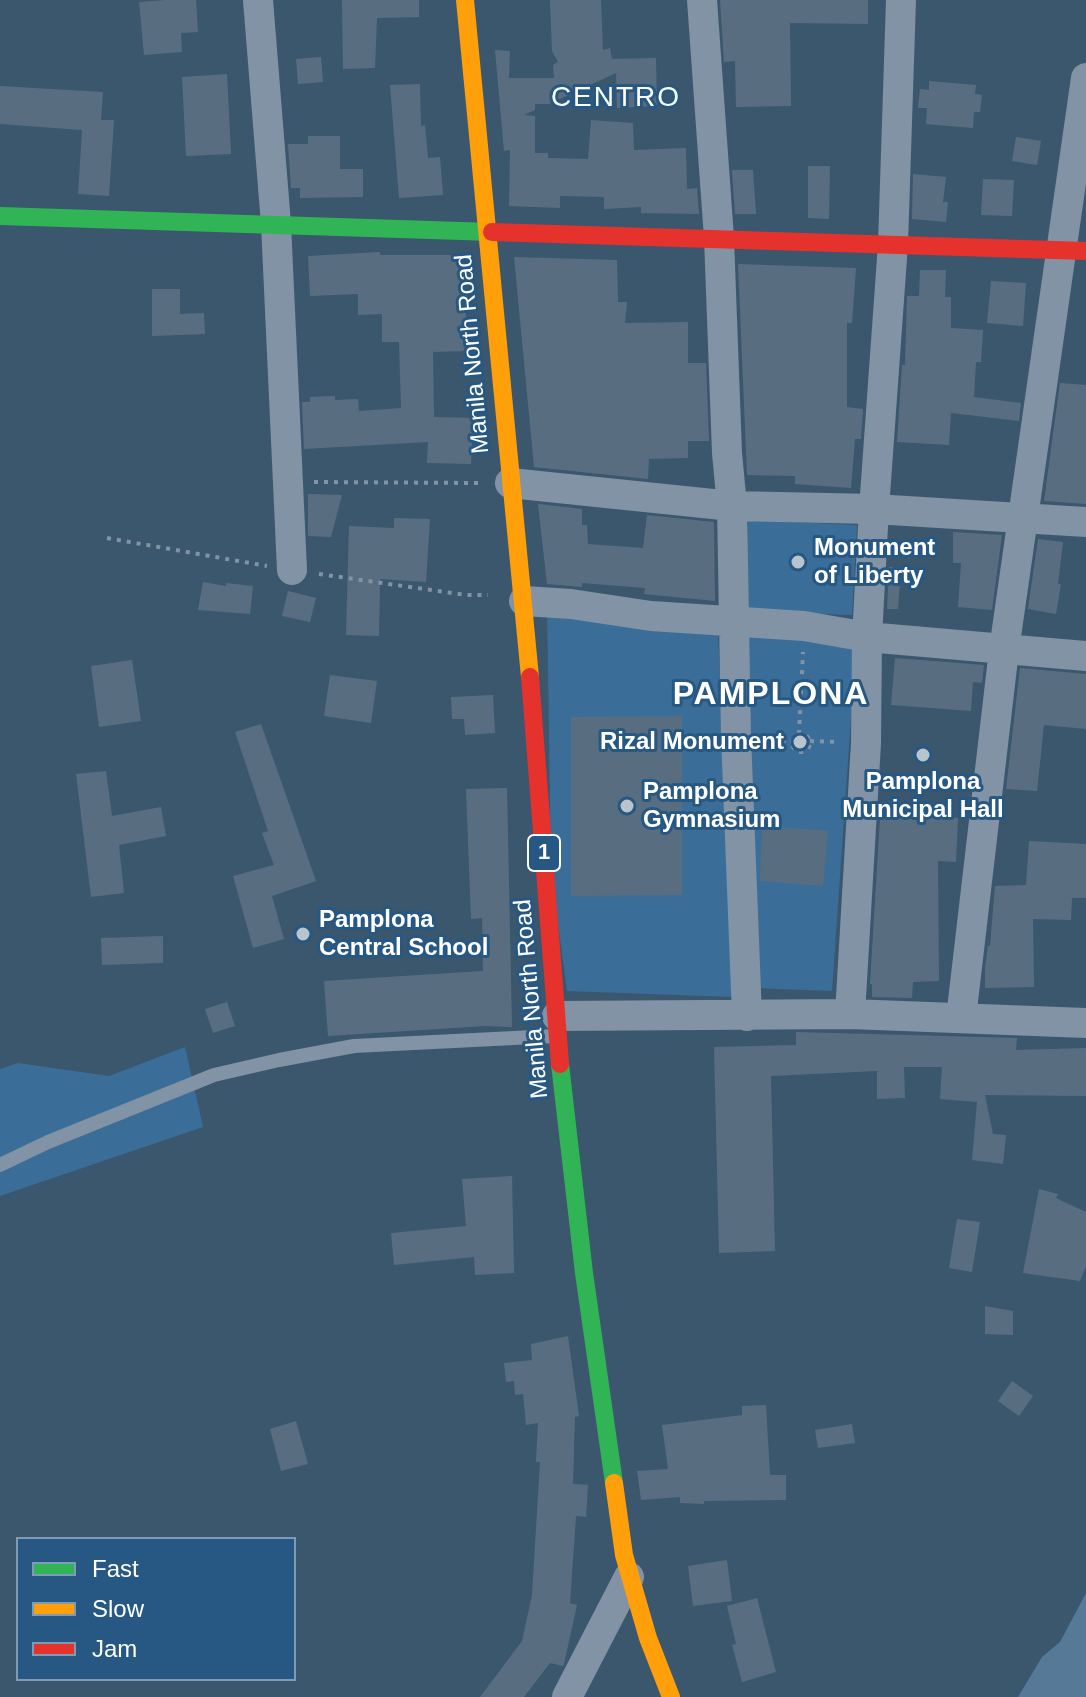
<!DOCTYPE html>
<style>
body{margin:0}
#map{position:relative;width:1086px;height:1697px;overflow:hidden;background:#3b576e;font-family:Arial,sans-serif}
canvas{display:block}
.legend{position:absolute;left:16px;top:1537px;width:280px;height:144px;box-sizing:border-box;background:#265883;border:2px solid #7d9bb5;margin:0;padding:10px 14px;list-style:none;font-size:24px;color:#fff}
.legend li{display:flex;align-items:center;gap:16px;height:40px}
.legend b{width:40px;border:2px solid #7d9bb5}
</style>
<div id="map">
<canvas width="1086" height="1697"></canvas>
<ul class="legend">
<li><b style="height:10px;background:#30b455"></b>Fast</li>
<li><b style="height:10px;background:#ff9f0a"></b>Slow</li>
<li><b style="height:10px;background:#e5322d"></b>Jam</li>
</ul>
</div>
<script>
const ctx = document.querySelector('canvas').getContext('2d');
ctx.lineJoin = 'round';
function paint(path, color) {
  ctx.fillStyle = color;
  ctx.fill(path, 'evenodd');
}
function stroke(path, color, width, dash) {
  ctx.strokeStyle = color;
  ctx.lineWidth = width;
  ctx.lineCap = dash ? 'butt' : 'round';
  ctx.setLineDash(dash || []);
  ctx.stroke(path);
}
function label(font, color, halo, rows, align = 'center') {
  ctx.font = font + ' Arial,sans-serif';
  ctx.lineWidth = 6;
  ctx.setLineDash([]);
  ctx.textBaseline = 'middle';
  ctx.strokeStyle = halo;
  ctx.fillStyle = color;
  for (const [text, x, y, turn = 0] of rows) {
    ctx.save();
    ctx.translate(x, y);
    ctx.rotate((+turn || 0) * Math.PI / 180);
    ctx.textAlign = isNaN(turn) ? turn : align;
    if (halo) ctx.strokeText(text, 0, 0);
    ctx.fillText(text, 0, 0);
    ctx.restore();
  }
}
paint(new Path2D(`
 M748,520L857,525L852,615L744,611Z
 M547,603L718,631L733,997L567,991L551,871Z
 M749,629L856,645L832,991L753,988Z
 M185,1047L203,1127L0,1196V1069L18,1063L109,1076Z`), '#3a6e99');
paint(new Path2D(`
 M1086,1593V1697H1018L1042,1657L1060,1642Z`), '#557996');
paint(new Path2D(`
 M165,0H196L198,32L181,33L182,52L144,55L139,2Z
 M342,0H419V17L377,18L375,68L343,69Z
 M550,0H601L603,50L610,48L612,59L656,58L657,106L617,108L616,73L549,104H535V110L524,115L535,116V153H548V158L588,159L591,120L633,123L634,150L686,148L687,189L697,188L699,214L641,213V207L604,209V197L560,196V208L509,206L510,150L504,151L495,50L510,51L509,78H554L553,65L558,62L552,51Z
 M720,0H868V24L790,23L791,106L736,107L735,61L724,62Z
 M321,57L323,82L298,84L296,59Z
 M227,74L231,154L186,156L182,77Z
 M929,81L976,85L975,94L982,95L980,112H974L973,128L926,124L927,108H918L920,89L929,90Z
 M420,84L421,126L425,125L428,158L440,157L443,195L399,198L390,85Z
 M0,86L103,92L101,120H114L109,196L78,194L82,130L0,124Z
 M308,136H340V169H363V197L300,198V188H291L288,144H308Z
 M1016,137L1041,141L1037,165L1012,161Z
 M808,166H830L829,219L808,218Z
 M732,170H753L756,214H735Z
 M913,174L946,177L943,202H948L946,222L912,219Z
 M983,179L1014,180L1012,216L981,215Z
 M380,252V255H464L467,351L433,352L434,417L473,418L471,464L427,463L428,442L304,449L302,402H310V397L335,396V400L358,399L359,411L401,408L399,342H382V314L358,315V294L310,296L308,256Z
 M514,257L617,260L618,302H627L625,323L688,322V363H706L709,441H688V458L649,459L648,479L534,467Z
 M738,264L856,268L852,323H847V407L863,409L861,439H855L851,488L795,484V476L747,475Z
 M920,270H946L945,297H951V328L983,330L981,362H976L974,397L1021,403L1019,421L951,413L949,445L897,442L902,365H905L907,296H919Z
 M991,281L1026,283L1023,326L987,323Z
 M152,289H180V314L204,313L205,334L152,336Z
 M1060,383L1086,385V504L1044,501Z
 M308,494L342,495L331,537L308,536Z
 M538,504L582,509V525H587L588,544L643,548L647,515L714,522L715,601L644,594L645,588L582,583V587L547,584Z
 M394,518L430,519L426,582L380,579L379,636L346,635L349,526L394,528Z
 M953,532L1002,535L992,610L958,607L961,563H953Z
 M1038,539L1063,542L1058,584H1061L1056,614L1028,609Z
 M889,567H901L898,609H887Z
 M203,582L226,586V583L253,586L250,614L198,610Z
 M288,591L316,598L310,622L282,616Z
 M895,658L984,665L982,683L973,682L971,711L891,705Z
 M132,660L141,721L99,727L91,666Z
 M1020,668L1086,674V729L1044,725L1037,791L1006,789Z
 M330,675L377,681L371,723L324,716Z
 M493,695L495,733L465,735L464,719H452L451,697Z
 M682,716V895L571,896V717Z
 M261,724L316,881L272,896L284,939L253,948L233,876L274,865L262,833L268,831L235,732Z
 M106,771L112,816L161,807L166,836L119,845L124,893L91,897L76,774Z
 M507,788L512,1027L485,1026L328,1036L324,981L483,971L482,918L471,919L466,789Z
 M881,801L941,804V817L958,818L956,862L938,861L939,981L913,982L912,998L872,997V984H870Z
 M762,826L828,831L823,886L760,881Z
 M1029,841L1086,844V898H1072L1071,920L1033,919L1034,987L985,988V968L988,946H990L995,886L1026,885Z
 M163,936V963L102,965L101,938Z
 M227,1002L235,1026L213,1033L205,1009Z
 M796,1032L1017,1038L1016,1050L1086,1048V1096L985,1095L993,1134L1006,1135L1003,1164L972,1160L977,1102L940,1099L942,1067H904L905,1098L877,1099V1071L771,1076L775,1251L719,1253L714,1047L796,1045Z
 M512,1176L514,1273L475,1275L474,1257L394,1265L391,1233L466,1226L462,1179Z
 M1039,1189L1058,1194L1056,1198L1086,1212V1266L1080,1281L1023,1273Z
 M957,1219L980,1222L972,1272L949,1268Z
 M985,1306L1013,1311V1335L985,1334Z
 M568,1336L579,1416L575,1417L573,1484L588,1485L586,1517L576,1516L570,1603L577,1605L564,1664L563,1666L550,1663L524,1697H480L522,1641L532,1595L540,1462H536L538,1423L526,1425L523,1394L515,1395L514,1381L506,1382L504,1363L532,1360L531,1344Z
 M1012,1381L1033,1396L1019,1416L998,1401Z
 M766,1405L770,1475H786V1500L704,1501V1504L680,1503V1497L641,1500L637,1471L668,1469L662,1425L742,1415V1406Z
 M296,1421L308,1464L281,1471L270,1429Z
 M852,1424L855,1443L818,1448L815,1430Z
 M727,1560L732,1601L693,1606L688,1566Z
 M757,1598L776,1672L742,1682L732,1645L736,1644L727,1606Z`), '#586e80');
stroke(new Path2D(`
 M314,482L478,483
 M107,538L267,566
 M319,574L466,595H488
 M799,734L803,652
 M792 743a9 9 0 1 1 18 0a9 9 0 1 1-18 0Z
 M762,739L792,741
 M810,741L839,742`), '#8193a4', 4, [4, 6]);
stroke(new Path2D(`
 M0,1165L48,1142L214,1075L279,1060L354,1046L554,1036`), '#8193a4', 14);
stroke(new Path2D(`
 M258,0L276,224L292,570
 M702,0L719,238L727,453L732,506L736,736L747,1016
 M510,483L732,506L874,509L1086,522
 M524,601L571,604L651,616L804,626L867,637L1086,656
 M850,1014L866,743L867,637L874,509L893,244L901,0
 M557,1016L850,1014L1086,1023
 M961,1018L1004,650L1086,78
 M567,1697L629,1577`), '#8193a4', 30);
stroke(new Path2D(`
 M0,216L492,232
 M560,1064L584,1273L614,1483`), '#30b455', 18);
stroke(new Path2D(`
 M465,0L530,677
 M614,1483L624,1555L648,1638L671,1697`), '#ff9f0a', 18);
stroke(new Path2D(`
 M492,232L1086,251
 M530,677L560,1064`), '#e5322d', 18);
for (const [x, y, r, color] of [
 [798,562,8,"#bac4cc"],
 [800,742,8,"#bac4cc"],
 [923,755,8,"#bac4cc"],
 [627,806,8,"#bac4cc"],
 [303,934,8,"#bac4cc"]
]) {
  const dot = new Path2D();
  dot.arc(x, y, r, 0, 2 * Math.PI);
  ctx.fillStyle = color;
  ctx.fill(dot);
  stroke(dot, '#265883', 3);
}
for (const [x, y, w] of [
 [544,853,32]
]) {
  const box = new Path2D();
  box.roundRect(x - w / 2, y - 18, w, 36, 6);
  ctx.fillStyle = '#265883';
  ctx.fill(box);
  stroke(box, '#fff', 2);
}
label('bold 22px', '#fff', null, [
 ["1",544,853]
]);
label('24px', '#fff', '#265883', [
 ["Manila North Road",473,354,-95],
 ["Manila North Road",532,999,-95]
]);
label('bold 24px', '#fff', '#265883', [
 ["Monument",814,548],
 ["of Liberty",814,576],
 ["Rizal Monument",784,742,"right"],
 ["Pamplona",923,782,"center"],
 ["Municipal Hall",923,810,"center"],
 ["Pamplona",643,792],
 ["Gymnasium",643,820],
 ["Pamplona",319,920],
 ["Central School",319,948]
], 'left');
ctx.letterSpacing = '2px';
label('28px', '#fff', '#265883', [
 ["CENTRO",616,98]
]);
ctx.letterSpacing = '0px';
ctx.letterSpacing = '2px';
label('bold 32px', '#fff', '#265883', [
 ["PAMPLONA",771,695]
]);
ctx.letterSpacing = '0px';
</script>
